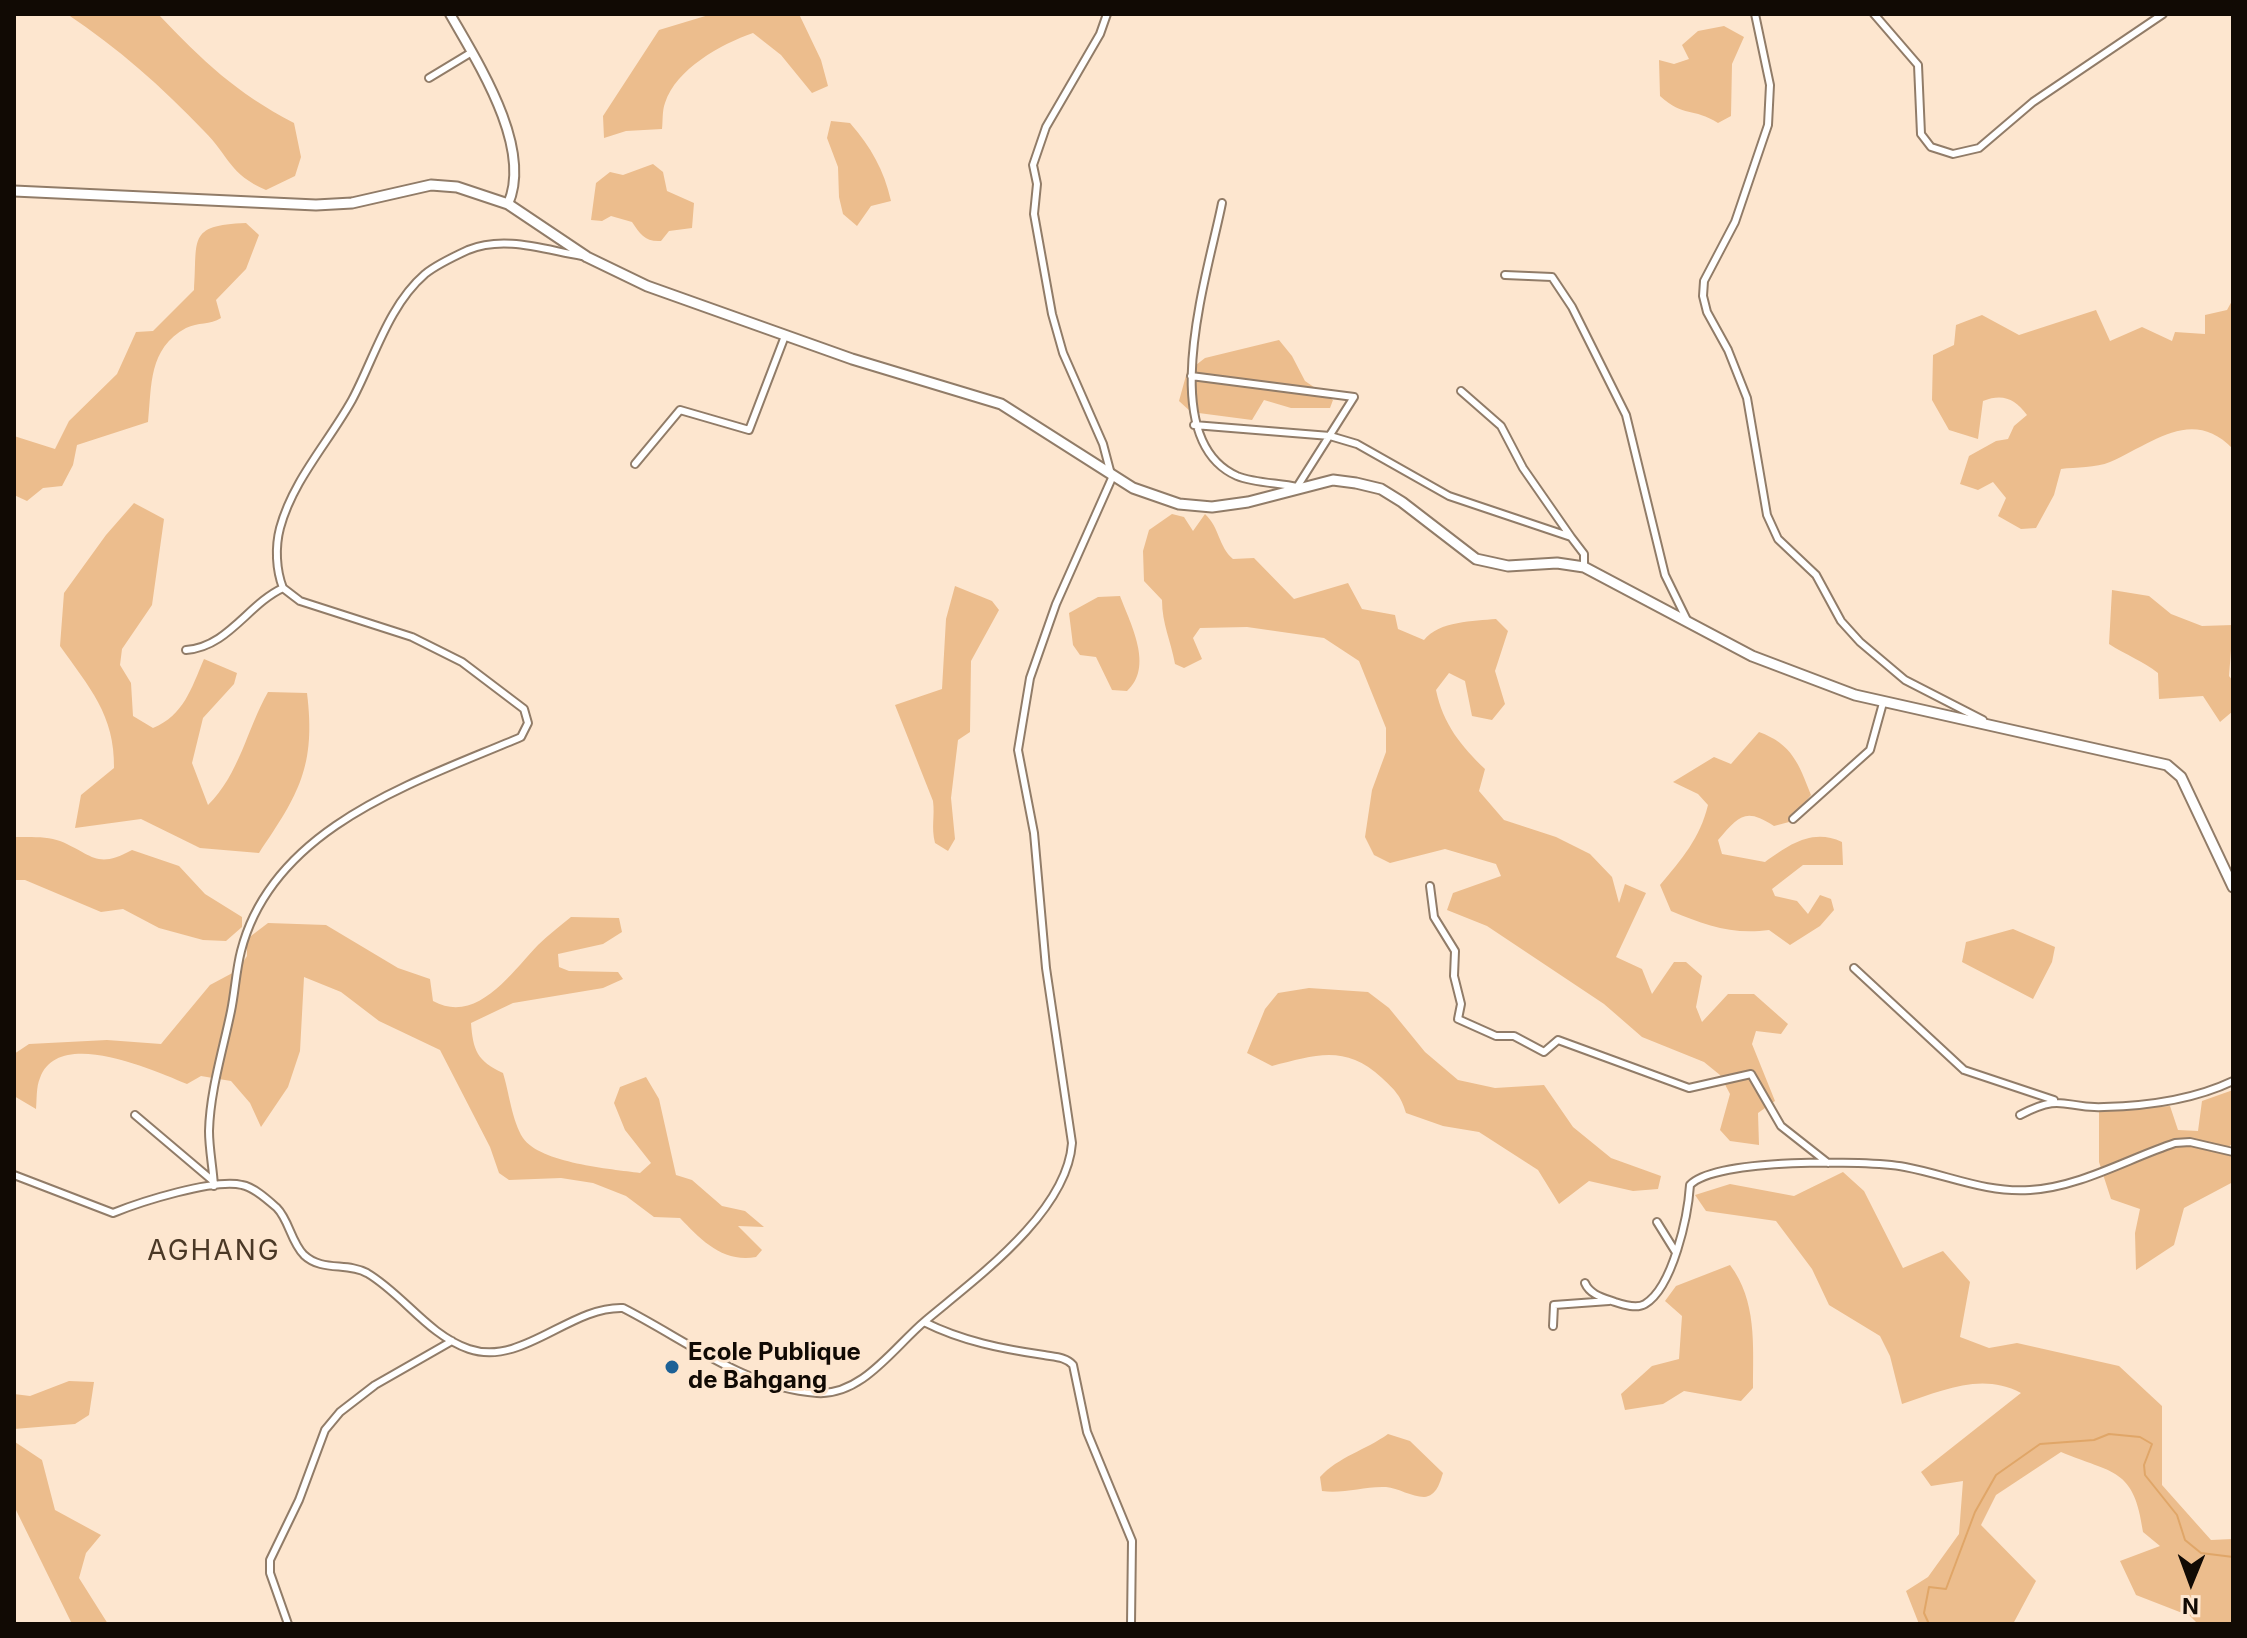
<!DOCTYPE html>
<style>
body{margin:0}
#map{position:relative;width:2247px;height:1638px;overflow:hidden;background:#fde6cf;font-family:Inter,sans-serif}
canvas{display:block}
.frame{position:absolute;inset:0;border:16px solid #110a04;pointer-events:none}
.north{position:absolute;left:2151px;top:1542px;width:80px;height:80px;-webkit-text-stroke:6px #fde6cf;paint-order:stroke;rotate:181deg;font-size:22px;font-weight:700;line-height:32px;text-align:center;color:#110a04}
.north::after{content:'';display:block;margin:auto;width:28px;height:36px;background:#110a04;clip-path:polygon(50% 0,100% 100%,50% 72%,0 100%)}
</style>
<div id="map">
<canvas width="2247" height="1638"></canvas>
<div class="frame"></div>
<div class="north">N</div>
</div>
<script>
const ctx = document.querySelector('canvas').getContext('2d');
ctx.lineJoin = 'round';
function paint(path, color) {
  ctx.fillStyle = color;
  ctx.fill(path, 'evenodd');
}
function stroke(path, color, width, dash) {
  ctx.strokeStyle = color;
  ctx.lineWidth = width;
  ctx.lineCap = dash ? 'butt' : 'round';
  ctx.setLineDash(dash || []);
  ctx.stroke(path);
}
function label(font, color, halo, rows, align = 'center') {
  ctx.font = font + ' Inter,sans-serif';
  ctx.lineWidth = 6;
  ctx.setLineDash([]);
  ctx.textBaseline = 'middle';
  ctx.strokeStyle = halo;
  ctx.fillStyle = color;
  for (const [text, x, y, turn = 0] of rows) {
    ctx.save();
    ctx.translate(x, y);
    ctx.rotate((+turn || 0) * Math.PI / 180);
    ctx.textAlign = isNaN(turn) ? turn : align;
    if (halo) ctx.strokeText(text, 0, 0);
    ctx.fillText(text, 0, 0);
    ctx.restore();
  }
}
paint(new Path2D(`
 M67,14H158C204,62 235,92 294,123L301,157L295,176L266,190C229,174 230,157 204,131C162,87 118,48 67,14Z
 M712,14H799L821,60L828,86L812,93L781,55L753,33C721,44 676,69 665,103C662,111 663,121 662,129L626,131L604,138L603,116L659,30Z
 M1724,26L1744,37L1732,64L1731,116L1718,123C1693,107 1684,118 1660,96L1659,60L1674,64L1689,59L1682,45L1698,31Z
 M831,121L850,123C871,147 884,170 891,201L871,206L857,226L843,214L839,197L838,167L827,138Z
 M653,164L663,172L667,191L694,203L692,228L669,231L661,241C645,242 640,234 632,222L611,216L602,221L591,220L596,183L610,172L623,175Z
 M246,223L259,235L246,269L216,300L221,318C210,325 198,322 186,328C148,349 152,385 148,422L77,445L73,465L62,486L43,488L27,501L14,495V436L55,449L69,421L117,374L136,332L153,331L194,290C198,240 186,225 246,223Z
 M2233,299V449C2192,406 2152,444 2110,462C2096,468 2076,467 2061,469L2054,495L2036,528L2021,529L1998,516L2006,498L1993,482L1978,490L1960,484L1969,456L1996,441L2008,439L2014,426L2027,415C2015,399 2003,393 1983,401L1978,439L1949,430L1932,400L1933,355L1954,345L1956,325L1982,315L2019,335L2096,310L2110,341L2142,327L2172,341L2175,332L2205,334V315L2227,310Z
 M1279,340L1292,356L1305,381L1333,400L1330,408H1291L1264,400L1252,420L1191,412L1179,401L1187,372L1205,358Z
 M134,503L164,519L152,605L122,649L120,665L131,683L133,716L153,728C184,715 191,689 204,659L237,673L234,684L203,718L192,763L208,805C239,775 247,729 268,692L307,693C316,766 299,794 259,853L200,848L141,819L75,828L81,795L114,768C115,715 89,687 60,646L64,593L106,535Z
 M1172,514L1184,517L1193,531L1205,514C1220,528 1218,546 1233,559L1254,558L1294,599L1348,583L1362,609L1395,615L1398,629L1424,640C1439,621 1474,621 1496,619L1508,631L1495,671L1505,704L1492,720L1472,716L1465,681L1449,673L1436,690C1443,724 1461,746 1485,769L1479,791L1504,820L1556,837L1590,854L1612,877L1619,903L1625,884L1646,893L1616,957L1642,969L1652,994L1674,962H1686L1702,976L1696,1007L1702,1022L1728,994H1754L1788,1024L1781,1034L1756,1031L1752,1044L1775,1101L1758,1113L1759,1145L1730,1141L1720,1130L1730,1094L1720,1075L1704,1062L1642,1037L1604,1004L1487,926L1447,910L1453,893L1501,876L1496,864L1445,849L1390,863L1374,855L1365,837L1372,790L1386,752V728L1359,661L1324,638L1247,627L1200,628L1193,638L1202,659L1184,668L1175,664C1171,641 1162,624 1162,600L1144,581L1143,551L1149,530Z
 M955,586L992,601L999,610L971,661L970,732L958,740L951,798L955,839L948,851L935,843C931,827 935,816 933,801L895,705L942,689L946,619Z
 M2112,590L2149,596L2171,614L2202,626L2233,625L2229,676L2233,681V711L2220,722L2203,696L2159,699L2158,673C2143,661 2126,655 2109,644Z
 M1120,596C1131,625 1154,667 1127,691L1112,690L1096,657L1080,655L1073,645L1069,613L1098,597Z
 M1759,732C1792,744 1799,764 1811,795L1789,822L1774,826C1745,807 1739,816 1718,840L1722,854L1765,862C1789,845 1812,828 1842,842L1843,865H1803L1772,889L1775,896L1797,901L1808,914L1820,895L1831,899L1834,910L1820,926L1790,945L1769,930C1732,935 1705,925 1671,911L1660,885C1682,859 1700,838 1708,805L1698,794L1673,782L1714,757L1731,764Z
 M14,837C28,837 48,836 60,841C92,854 96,870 132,850L179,866L205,894L242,917V927L226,941L203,940L159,928L123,909L101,912L25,880H14Z
 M571,917L619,918L622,932L603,944L558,954L559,967L569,971L618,972L623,979L603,988L513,1003L471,1023C473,1050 477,1061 503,1073C509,1092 512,1121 523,1138C540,1163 611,1169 640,1173L651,1163L625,1130L614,1103L620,1087L646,1077L659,1099L676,1175L692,1180L722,1206L745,1211L764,1227L738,1226L762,1250L756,1257C723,1263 701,1240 680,1218L654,1217L626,1196L593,1183L561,1178L509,1180L499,1173L490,1147L440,1050L379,1021L341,992L304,977L300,1051L288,1087L261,1127L250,1103L231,1081L201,1076L187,1084C153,1070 58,1027 40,1078C36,1087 37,1099 36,1109L14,1096V1054L29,1044L107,1040L161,1044L210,985L238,970L247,956V939L268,923L326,925L398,968L430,979L433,1001C477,1025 511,973 538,945C548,935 560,926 571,917Z
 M2013,929L2055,947L2052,962L2033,999L1962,962L1966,942Z
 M1309,988L1368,992L1389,1008L1425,1052L1458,1080L1495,1088L1544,1085L1573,1127L1611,1158L1661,1176L1658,1189L1633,1191L1589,1181L1559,1204L1538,1170L1479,1132L1443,1126L1406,1113C1401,1096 1395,1090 1382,1078C1345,1044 1316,1055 1272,1066L1247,1053L1265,1009L1278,993Z
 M2233,1090V1143L2222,1153L2233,1157V1182L2184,1208L2174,1245L2136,1270L2135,1233L2140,1209L2111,1199L2099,1162V1111L2170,1106L2178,1130L2198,1131L2202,1101Z
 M1843,1172L1864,1191L1903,1268L1943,1251L1970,1282L1960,1337L1989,1348L2017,1343L2119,1366L2162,1406V1485L2211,1540L2233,1539V1624H2198L2190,1616L2136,1595L2120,1561L2160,1546L2143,1532C2134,1467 2113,1474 2061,1452L1996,1495L1981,1525L2036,1581L2013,1624H1919L1906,1591L1928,1577L1959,1534L1963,1481L1931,1486L1921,1472L2021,1393C1981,1372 1942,1391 1902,1404L1890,1356L1880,1336L1829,1305L1812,1269L1776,1221L1706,1211L1695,1195L1730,1184L1794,1196Z
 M1730,1265C1757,1301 1753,1345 1753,1388L1741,1401L1684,1391L1663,1404L1625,1410L1621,1394L1652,1366L1679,1359L1682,1316L1665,1301L1676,1286Z
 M69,1381L94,1382L89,1415L75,1424L14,1429V1394L30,1396Z
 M1388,1434L1410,1441L1443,1473C1440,1482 1437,1496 1424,1497C1412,1497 1398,1488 1386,1487C1364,1486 1344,1494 1322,1491L1320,1477C1338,1457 1366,1450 1388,1434Z
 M14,1436L15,1442L42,1460L55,1510L101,1535L86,1553L79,1578L108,1624H72L14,1506Z`), '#ecbd8d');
stroke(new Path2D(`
 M1929,1624L1924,1613L1929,1587L1946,1589L1975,1512L1996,1475L2040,1444L2094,1440L2109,1434L2140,1437L2152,1444L2144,1465L2145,1475L2177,1515L2185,1540L2201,1553L2233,1557`), '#e0a668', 2);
const minor = new Path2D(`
 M1755,14L1770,85L1768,125L1735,222L1704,281L1703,296L1707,312L1728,350L1747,398L1767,515L1778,539L1816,575L1841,621L1860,642L1905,680L1983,720
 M1874,14L1918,65L1921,134L1931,147L1953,154L1979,148L2033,102L2163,14
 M429,78L472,52
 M1505,275L1552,277L1572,307L1626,415L1665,575L1688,622
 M1191,376L1354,397L1297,487C1279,483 1254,483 1237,476C1153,439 1209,270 1222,203
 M1461,391L1501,426L1523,468L1571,537
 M1194,425L1330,436L1357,444L1449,496L1571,537L1584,554V567
 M635,464L680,410L749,430L785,336
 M186,650C228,647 248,604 283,588
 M1793,819L1870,750L1883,703
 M1430,886L1434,917L1455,951L1454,976L1461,1004L1458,1019L1496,1036H1514L1544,1052L1558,1040L1689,1088L1751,1074L1781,1126L1828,1163
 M1854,968L1964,1070L2054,1100
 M135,1115L213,1181
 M2020,1115C2064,1092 2063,1109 2104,1107C2147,1106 2195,1099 2233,1081
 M14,1175L113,1213C140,1202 215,1178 242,1185C254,1187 268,1200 277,1208C289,1220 291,1242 304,1255C322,1272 347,1262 367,1273C403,1294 428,1335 469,1349C522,1367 570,1306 623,1308C686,1340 745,1388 817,1393C862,1396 894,1347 925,1321C975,1279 1067,1213 1072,1143L1046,968L1034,833L1018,750L1030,678L1056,604L1112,478L1103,444L1063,353L1052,314L1034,214L1037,184L1033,165L1046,127L1100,34L1107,14
 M214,1186C213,1168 209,1149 209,1131C210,1091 223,1050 231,1011C235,992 236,970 241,951C273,826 416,782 521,737L528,723L524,709L462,662L412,637L300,601L283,588C276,570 275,547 280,528C293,480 328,443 352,400C374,359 388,306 425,274C436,265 455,256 468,250C505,235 545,250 582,256
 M1657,1222L1675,1251
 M1585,1283C1590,1295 1604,1298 1615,1302C1624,1305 1637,1309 1645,1304C1673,1287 1688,1216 1690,1185C1715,1158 1866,1160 1905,1167C1948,1175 1985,1193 2030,1190C2080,1187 2127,1159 2175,1143L2190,1142L2233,1152
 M924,1322C962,1341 1002,1349 1044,1355C1055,1357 1066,1357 1073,1365L1087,1432L1132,1541L1131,1624
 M1553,1326L1554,1305L1609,1301
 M288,1624L270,1573V1560L299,1500L325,1430L340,1412L375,1385L452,1341`);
const tertiary = new Path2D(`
 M450,14C478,63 533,148 508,204`);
const secondary = new Path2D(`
 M14,191L316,205L352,203L431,185L457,187L508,204L587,257L647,286L852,359L1001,404L1133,488L1179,504L1212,507L1248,502L1333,480L1356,483L1381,489L1402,502L1476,559L1508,566L1557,563L1584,567L1752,656L1855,695L2167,765L2181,777L2233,887`);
stroke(minor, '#917c68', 10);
stroke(tertiary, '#917c68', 12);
stroke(secondary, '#917c68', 13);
stroke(minor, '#fff', 6);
stroke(tertiary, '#fff', 8);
stroke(secondary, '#fff', 9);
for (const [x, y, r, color] of [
 [672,1367,8,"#1d6196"]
]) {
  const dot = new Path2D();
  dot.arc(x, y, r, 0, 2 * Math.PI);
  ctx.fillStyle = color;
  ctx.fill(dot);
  stroke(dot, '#fde6cf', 3);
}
label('bold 24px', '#110a04', '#fde6cf', [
 ["Ecole Publique",688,1353],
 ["de Bahgang",688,1381]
], 'left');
ctx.letterSpacing = '2px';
label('28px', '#4a3826', '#fde6cf', [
 ["AGHANG",214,1252]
]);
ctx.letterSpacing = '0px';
</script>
